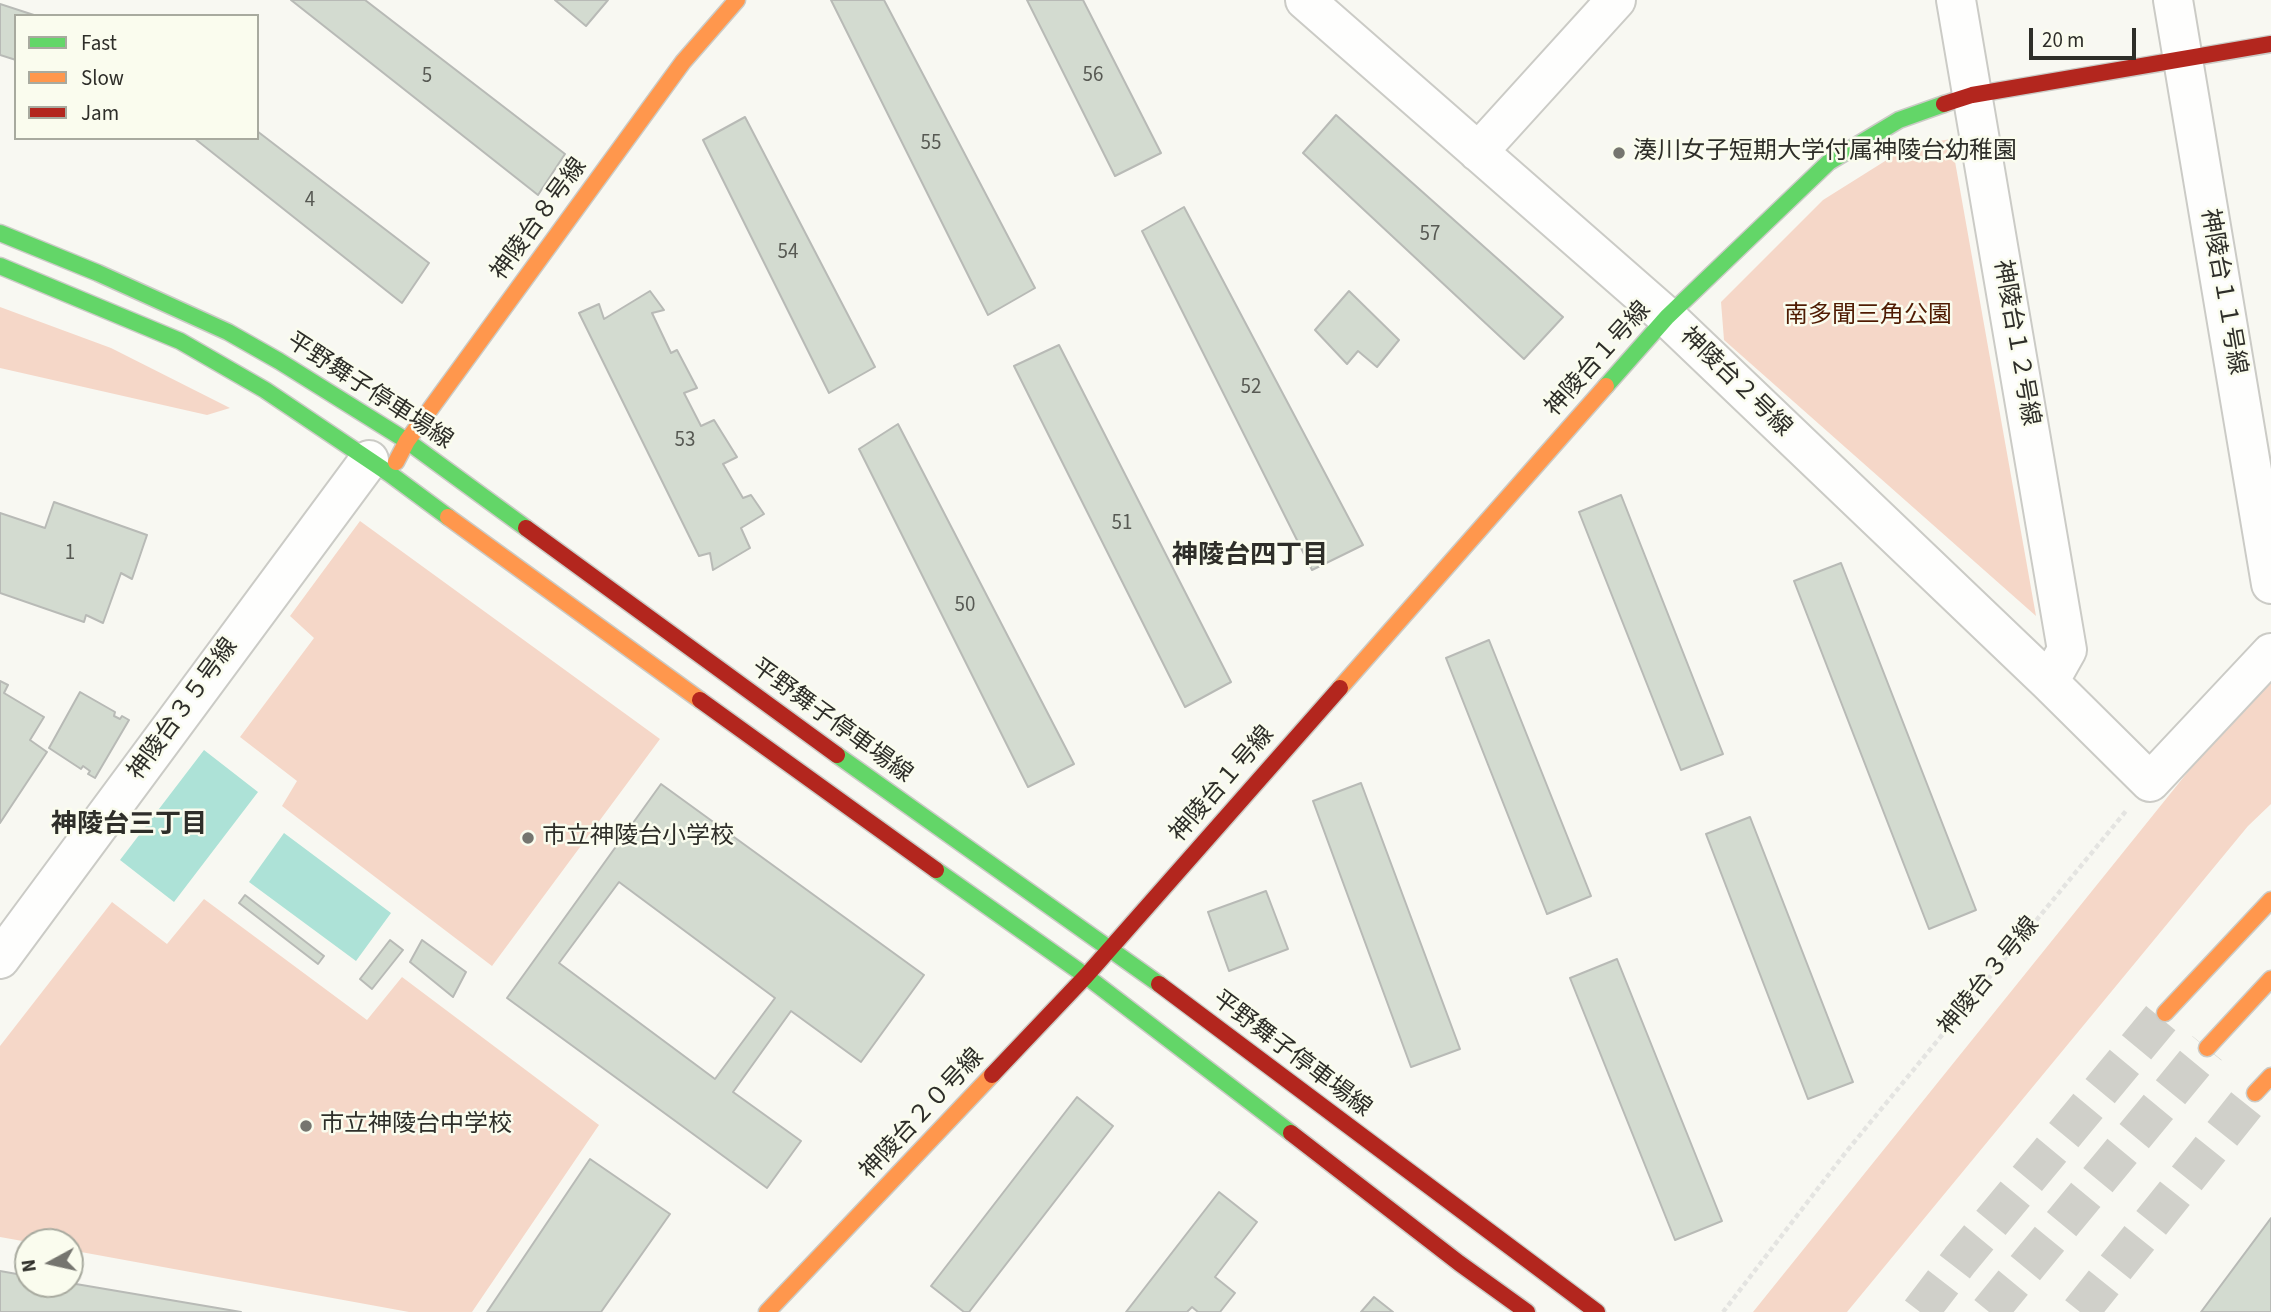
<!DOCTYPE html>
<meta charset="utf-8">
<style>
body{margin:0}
#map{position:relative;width:2271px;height:1312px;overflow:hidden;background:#f8f8f2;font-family:"Source Sans 3",sans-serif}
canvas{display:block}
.legend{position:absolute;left:14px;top:14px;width:245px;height:126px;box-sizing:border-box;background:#fafcee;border:2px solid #a8aa9f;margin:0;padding:9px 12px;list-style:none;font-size:21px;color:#2e2e29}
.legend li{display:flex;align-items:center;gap:14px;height:35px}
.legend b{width:35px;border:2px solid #a8aa9f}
.north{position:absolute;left:14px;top:1228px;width:70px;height:70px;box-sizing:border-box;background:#fafcee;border:2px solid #a8aa9f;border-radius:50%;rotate:262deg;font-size:19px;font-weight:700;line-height:28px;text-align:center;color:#2e2e29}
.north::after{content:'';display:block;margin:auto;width:24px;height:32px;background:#75756f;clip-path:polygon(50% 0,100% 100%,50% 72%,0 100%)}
.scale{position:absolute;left:2029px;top:28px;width:107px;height:32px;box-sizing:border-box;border:4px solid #2e2e29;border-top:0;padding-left:9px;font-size:21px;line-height:24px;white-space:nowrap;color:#2e2e29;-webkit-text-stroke:5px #fafcee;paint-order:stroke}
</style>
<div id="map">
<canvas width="2271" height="1312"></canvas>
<ul class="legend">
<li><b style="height:9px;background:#63d668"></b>Fast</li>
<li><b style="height:9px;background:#ff974d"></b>Slow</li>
<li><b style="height:9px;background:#b3261e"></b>Jam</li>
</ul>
<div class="north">N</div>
<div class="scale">20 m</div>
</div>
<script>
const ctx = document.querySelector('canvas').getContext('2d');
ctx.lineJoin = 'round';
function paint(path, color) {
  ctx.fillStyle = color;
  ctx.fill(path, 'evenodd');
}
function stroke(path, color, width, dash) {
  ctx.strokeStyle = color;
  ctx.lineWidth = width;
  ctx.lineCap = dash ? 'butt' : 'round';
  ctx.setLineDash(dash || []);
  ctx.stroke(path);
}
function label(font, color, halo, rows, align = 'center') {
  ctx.font = font + ' "Source Sans 3","Noto Sans JP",sans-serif';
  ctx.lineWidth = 5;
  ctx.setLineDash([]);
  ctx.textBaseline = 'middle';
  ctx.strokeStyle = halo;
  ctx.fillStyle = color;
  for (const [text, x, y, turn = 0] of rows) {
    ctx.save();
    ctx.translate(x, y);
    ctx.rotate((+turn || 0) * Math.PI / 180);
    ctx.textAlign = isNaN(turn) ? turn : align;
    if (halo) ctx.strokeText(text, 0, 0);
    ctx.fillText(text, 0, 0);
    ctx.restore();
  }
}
paint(new Path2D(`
 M1951,139L2036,616L1724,340L1721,302L1823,200L1909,146Z
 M0,307L111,348L230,408L207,415L0,368Z
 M360,521L660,739L492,966L282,806L297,781L240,737L314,638L290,616Z
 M2271,677V804L2248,826L1847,1312H1753L2228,722Z
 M204,899L367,1020L402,977L599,1125L472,1312H409L70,1250V1242H28L0,1237V1046L112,902L167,944Z`), '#f5d7c8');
paint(new Path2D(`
 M204,750L258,792L174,902L120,860Z
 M284,833L391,913L356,961L249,882Z`), '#ade2d7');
const building = new Path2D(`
 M291,0H365L565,154L538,195Z
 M555,0H608L586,26Z
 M831,0H884L1035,288L988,315Z
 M1027,0H1083L1161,153L1115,176Z
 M0,4L37,16H16V60L0,55Z
 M1336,115L1563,317L1524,359L1303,153Z
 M745,117L875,367L829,393L703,140Z
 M257,131L429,263L402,303L194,138H257Z
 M1184,207L1363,545L1312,570L1142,231Z
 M650,291L664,310L652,313L671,353L677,350L697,388L684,393L701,426L714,420L737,457L723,464L743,498L751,495L764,514L741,528L750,548L713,570L710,553L699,556L579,313L599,304L604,319Z
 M1349,291L1399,340L1377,367L1358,351L1347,364L1315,330Z
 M1059,345L1231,682L1185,707L1014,366Z
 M898,424L1074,764L1028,787L859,449Z
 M1621,495L1723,754L1681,770L1579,512Z
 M54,502L147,535L132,579L121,573L103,623L86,615L84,622L0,593V513L45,528Z
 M1841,563L1976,910L1929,929L1794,581Z
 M1489,640L1591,896L1547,914L1446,658Z
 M0,681L8,685L4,693L44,717L30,740L47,752L0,823Z
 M80,692L115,712L114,716L120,719L122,716L129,720L95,778L88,774L90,771L83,766L81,769L49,748Z
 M1361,783L1460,1049L1411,1067L1313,801Z
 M661,784L924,975L861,1062L791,1011L733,1092L801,1141L767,1188L507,998ZM619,882L775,998L715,1079L559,963Z
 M1750,817L1853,1082L1808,1099L1706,834Z
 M1266,891L1288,949L1229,971L1208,912Z
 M245,895L324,956L318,964L239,903Z
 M390,940L403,950L372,989L360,979Z
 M422,940L466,972L453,997L410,962Z
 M1617,959L1722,1221L1675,1240L1570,978Z
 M1077,1097L1113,1126L969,1312H964L931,1286Z
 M590,1159L670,1214L601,1312H487Z
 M1219,1192L1257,1222L1215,1277L1235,1293L1220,1312H1198L1192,1307L1187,1312H1126Z
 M2271,1218V1312H2201Z
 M0,1271L28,1276V1284L70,1283L241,1312H0Z
 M1374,1297L1393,1312H1361Z`);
paint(building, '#d3dbd0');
stroke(building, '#b8bab6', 2);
stroke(new Path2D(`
 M2080,1312L2255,1093`), '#d0d0ca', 38, [38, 19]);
stroke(new Path2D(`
 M1920,1312L1960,1260L2165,1013
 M1989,1312L2207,1048`), '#d0d0ca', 38, [38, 19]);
const street = new Path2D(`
 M1305,0L1667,317L2049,682L2150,782L2271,653
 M1956,0L2067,650L2049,682
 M2173,0L2271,584
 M1478,152L1616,0
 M0,959L369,460`);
const fast = new Path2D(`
 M0,233L98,273L228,332L279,361L407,441L526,528
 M0,266L180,341L265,390L390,474L448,517
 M1606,386L1667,317L1829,162L1899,120L1944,104
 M837,755L1159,984
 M936,870L1086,976L1291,1133`);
const slow = new Path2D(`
 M396,462L407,441L683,62L737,0
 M448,517L700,700
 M1340,688L1606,386
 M2165,1013L2271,900
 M2207,1048L2271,979
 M2255,1093L2271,1076
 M767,1312L992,1075`);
const jam = new Path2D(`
 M1944,104L1972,95L2271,44
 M526,528L837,755
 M700,700L936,870
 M1159,984L1597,1312
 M992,1075L1086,976L1340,688
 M1291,1133L1459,1263L1527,1312`);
stroke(street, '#cbcbc6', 42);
stroke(fast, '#cbcbc6', 19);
stroke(slow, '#cbcbc6', 19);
stroke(jam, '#cbcbc6', 19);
stroke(new Path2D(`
 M1723,1312L1846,1152L2126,811`), '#e4e4e1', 4.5, [5, 3.5]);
stroke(street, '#fefefd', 38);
stroke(fast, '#63d668', 16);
stroke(slow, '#ff974d', 16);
stroke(jam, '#b3261e', 16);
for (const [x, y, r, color] of [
 [1619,153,7,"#75756f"],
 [528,838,7,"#75756f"],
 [306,1126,7,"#75756f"]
]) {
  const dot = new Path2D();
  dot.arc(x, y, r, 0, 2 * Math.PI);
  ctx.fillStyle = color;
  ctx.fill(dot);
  stroke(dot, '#fafcee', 2.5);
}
label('21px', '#575953', null, [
 ["56",1093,76],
 ["5",427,77],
 ["55",931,144],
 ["4",310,201],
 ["57",1430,235],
 ["54",788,253],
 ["52",1251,388],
 ["53",685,441],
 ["51",1122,524],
 ["1",70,554],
 ["50",965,606]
]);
label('24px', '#2e2e29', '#fafcee', [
 ["湊川女子短期大学付属神陵台幼稚園",1633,153],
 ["市立神陵台小学校",542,838],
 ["市立神陵台中学校",320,1126]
], 'left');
label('24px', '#2e2e29', '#fafcee', [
 ["神陵台８号線",540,220,-54],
 ["神陵台１１号線",2222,292,80],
 ["神陵台１２号線",2015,343,80],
 ["神陵台１号線",1599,360,-48],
 ["神陵台２号線",1735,383,44],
 ["平野舞子停車場線",369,392,33],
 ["神陵台３５号線",184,710,-54],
 ["平野舞子停車場線",831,722,36],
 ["神陵台１号線",1223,785,-49],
 ["神陵台３号線",1990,977,-51],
 ["平野舞子停車場線",1291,1055,37],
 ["神陵台２０号線",923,1115,-47]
]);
label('24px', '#4f1b02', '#fafcee', [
 ["南多聞三角公園",1868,317]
]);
label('bold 26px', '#2e2e29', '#fafcee', [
 ["神陵台四丁目",1250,557],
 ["神陵台三丁目",129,826]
]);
</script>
